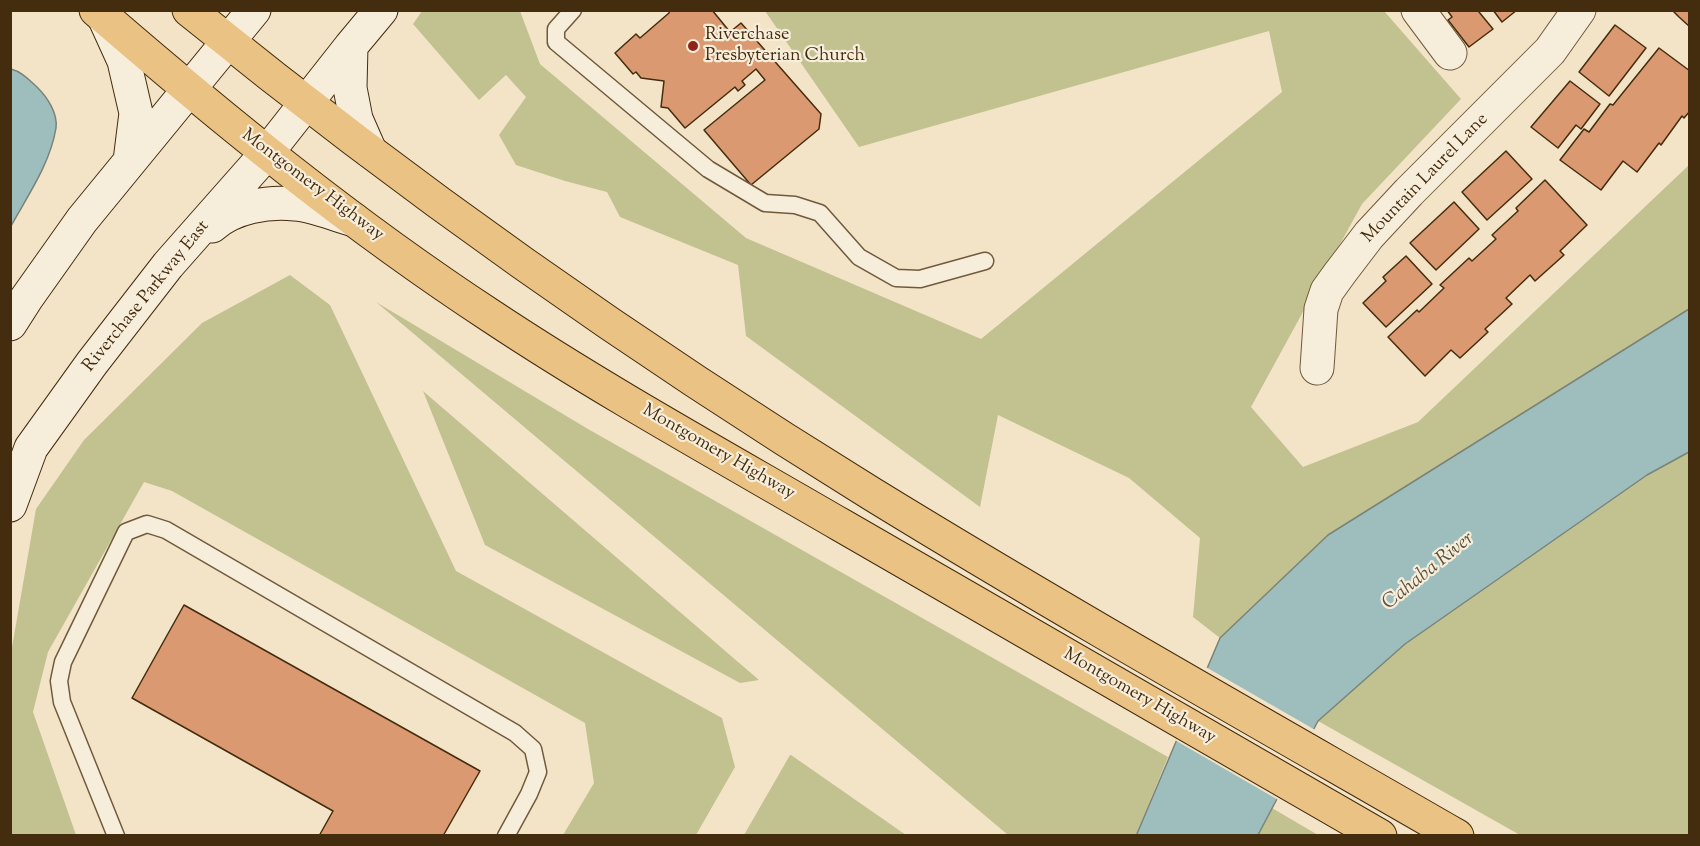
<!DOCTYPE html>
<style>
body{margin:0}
#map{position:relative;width:1700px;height:846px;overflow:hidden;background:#f3e4c7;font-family:"Sorts Mill Goudy",serif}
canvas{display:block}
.frame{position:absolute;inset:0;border:12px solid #442c0e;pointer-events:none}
</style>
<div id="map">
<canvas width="1700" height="846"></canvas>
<div class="frame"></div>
</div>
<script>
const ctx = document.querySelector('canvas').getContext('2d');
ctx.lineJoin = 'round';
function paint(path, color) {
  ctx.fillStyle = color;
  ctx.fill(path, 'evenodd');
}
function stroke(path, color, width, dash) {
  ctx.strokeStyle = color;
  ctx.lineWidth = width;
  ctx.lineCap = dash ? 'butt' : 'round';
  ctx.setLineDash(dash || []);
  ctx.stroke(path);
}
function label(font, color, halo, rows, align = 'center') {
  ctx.font = font + ' "Sorts Mill Goudy",serif';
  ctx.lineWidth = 4.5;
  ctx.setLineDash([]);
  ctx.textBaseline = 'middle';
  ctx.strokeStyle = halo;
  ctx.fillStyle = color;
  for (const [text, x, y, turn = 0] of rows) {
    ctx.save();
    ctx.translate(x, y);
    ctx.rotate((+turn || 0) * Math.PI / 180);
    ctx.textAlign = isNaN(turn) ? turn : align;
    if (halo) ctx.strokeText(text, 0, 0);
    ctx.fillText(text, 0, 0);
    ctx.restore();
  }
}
paint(new Path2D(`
 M422,11H520L540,64L746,238L981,339L1282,92L1269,31L859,147L765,11H1384L1461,99L1362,204L1251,407L1303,467L1418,422L1689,165V309L1328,535L1220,638L1193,617L1200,538L1129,478L998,415L980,507L746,336L738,265L620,217L607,192L565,181L516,165L499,135L526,97L506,75L479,100L413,24Z
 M290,275L330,305L456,571L722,718L735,767L696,835H563L594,783L585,723L172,491L144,482L48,652L33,712L76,835H11V653L36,509L84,440L202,323Z
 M376,302L588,429L1168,757L1136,835H1008Z
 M423,391L759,680L740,683L485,545Z
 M1689,452V835H1520L1318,721L1405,644L1647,475Z
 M790,755H791L906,835H744Z
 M1272,808L1318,835H1258Z`), '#c2c291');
const water = new Path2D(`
 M11,69C22,72 28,79 37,87C47,97 58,113 56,128C50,164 28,195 11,226Z
 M1689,309V452L1647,475L1405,644L1318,721L1258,835L1136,836L1220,638L1328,535Z`);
paint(water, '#9ebdbd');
stroke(water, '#7a8377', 1.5);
paint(new Path2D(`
 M1204,666L1317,731L1280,801L1173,739Z`), '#f3e4c7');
const building = new Path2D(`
 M670,10H712L730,32L741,23L821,114L819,129L751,185L704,130L765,80L756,69L742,81L745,85L738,91L735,87L685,128L668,108L661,107L664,81L641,78L636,72L633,74L615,53L636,34L640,38L669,13Z
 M1447,10H1481L1479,12L1493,29L1469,47L1448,20L1452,17Z
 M1493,10H1517L1502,22Z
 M1672,10H1690V27L1679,17Z
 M1615,25L1646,48L1609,96L1579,72Z
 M1659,48L1690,71V111L1684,118L1682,116L1661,145L1659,143L1637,172L1623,161L1601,190L1560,160L1584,129L1589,132L1610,104L1613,105Z
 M1570,81L1600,104L1581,129L1576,125L1558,148L1531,127Z
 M1506,151L1532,179L1487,220L1462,192Z
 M1545,180L1587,225L1560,251L1564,255L1535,281L1530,275L1506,298L1512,304L1485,329L1488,332L1460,358L1451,350L1425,376L1388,337L1417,310L1419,312L1444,288L1440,285L1469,258L1472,261L1496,239L1492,235L1518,211L1516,208Z
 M1454,202L1479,229L1436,270L1410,243Z
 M1406,256L1432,284L1386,327L1363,303L1386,281L1383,277Z
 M184,605L480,771L443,836H319L333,811L132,698Z`);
paint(building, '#da9970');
stroke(building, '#442c0e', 1.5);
const lane = new Path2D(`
 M573,10L556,29V42L708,169L765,203L795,205L820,213L859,257L896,278L920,279L985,261
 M116,836L62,702L59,681L63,662L126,532L147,524L166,530L515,733L533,749L538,772L529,794L506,836`);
const street = new Path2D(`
 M1418,10L1450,53
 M1317,368L1321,309L1327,291L1340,273L1369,235L1409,192L1550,51L1579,10`);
const secondary = new Path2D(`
 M104,17L124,61L136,113L130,161
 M351,46L350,88L356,119L370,151
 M212,226C233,207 268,201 295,204C314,205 335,215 354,220
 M10,324L26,299L82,220L254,10
 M10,505L31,448L92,363L168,265L266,154L351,46L381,10`);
const primary = new Path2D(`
 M96,10C222,119 352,225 491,316C604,391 724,457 841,525C1021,629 1200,732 1380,836
 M189,10C406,186 635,348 872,494C1064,612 1261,723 1457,836`);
stroke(lane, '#705a3c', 19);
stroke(street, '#705a3c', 35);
stroke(secondary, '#442c0e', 35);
stroke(primary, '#442c0e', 35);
stroke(lane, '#f7eddb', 16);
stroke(street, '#f7eddb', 33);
stroke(secondary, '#f7eddb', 33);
stroke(primary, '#eac284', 33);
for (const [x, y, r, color] of [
 [693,46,6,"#8f2418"]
]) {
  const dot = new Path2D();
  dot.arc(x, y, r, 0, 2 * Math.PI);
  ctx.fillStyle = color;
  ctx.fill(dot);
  stroke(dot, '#f7eddb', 2);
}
label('18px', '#442c0e', '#f7eddb', [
 ["Riverchase",705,36],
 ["Presbyterian Church",705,57]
], 'left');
label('18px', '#442c0e', '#f7eddb', [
 ["Mountain Laurel Lane",1426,179,-46],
 ["Montgomery Highway",312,186,37],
 ["Riverchase Parkway East",147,297,-51],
 ["Montgomery Highway",718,453,30],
 ["Montgomery Highway",1139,697,30]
]);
label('italic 20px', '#5a503a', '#f7eddb', [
 ["Cahaba River",1429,572,-39]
]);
</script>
